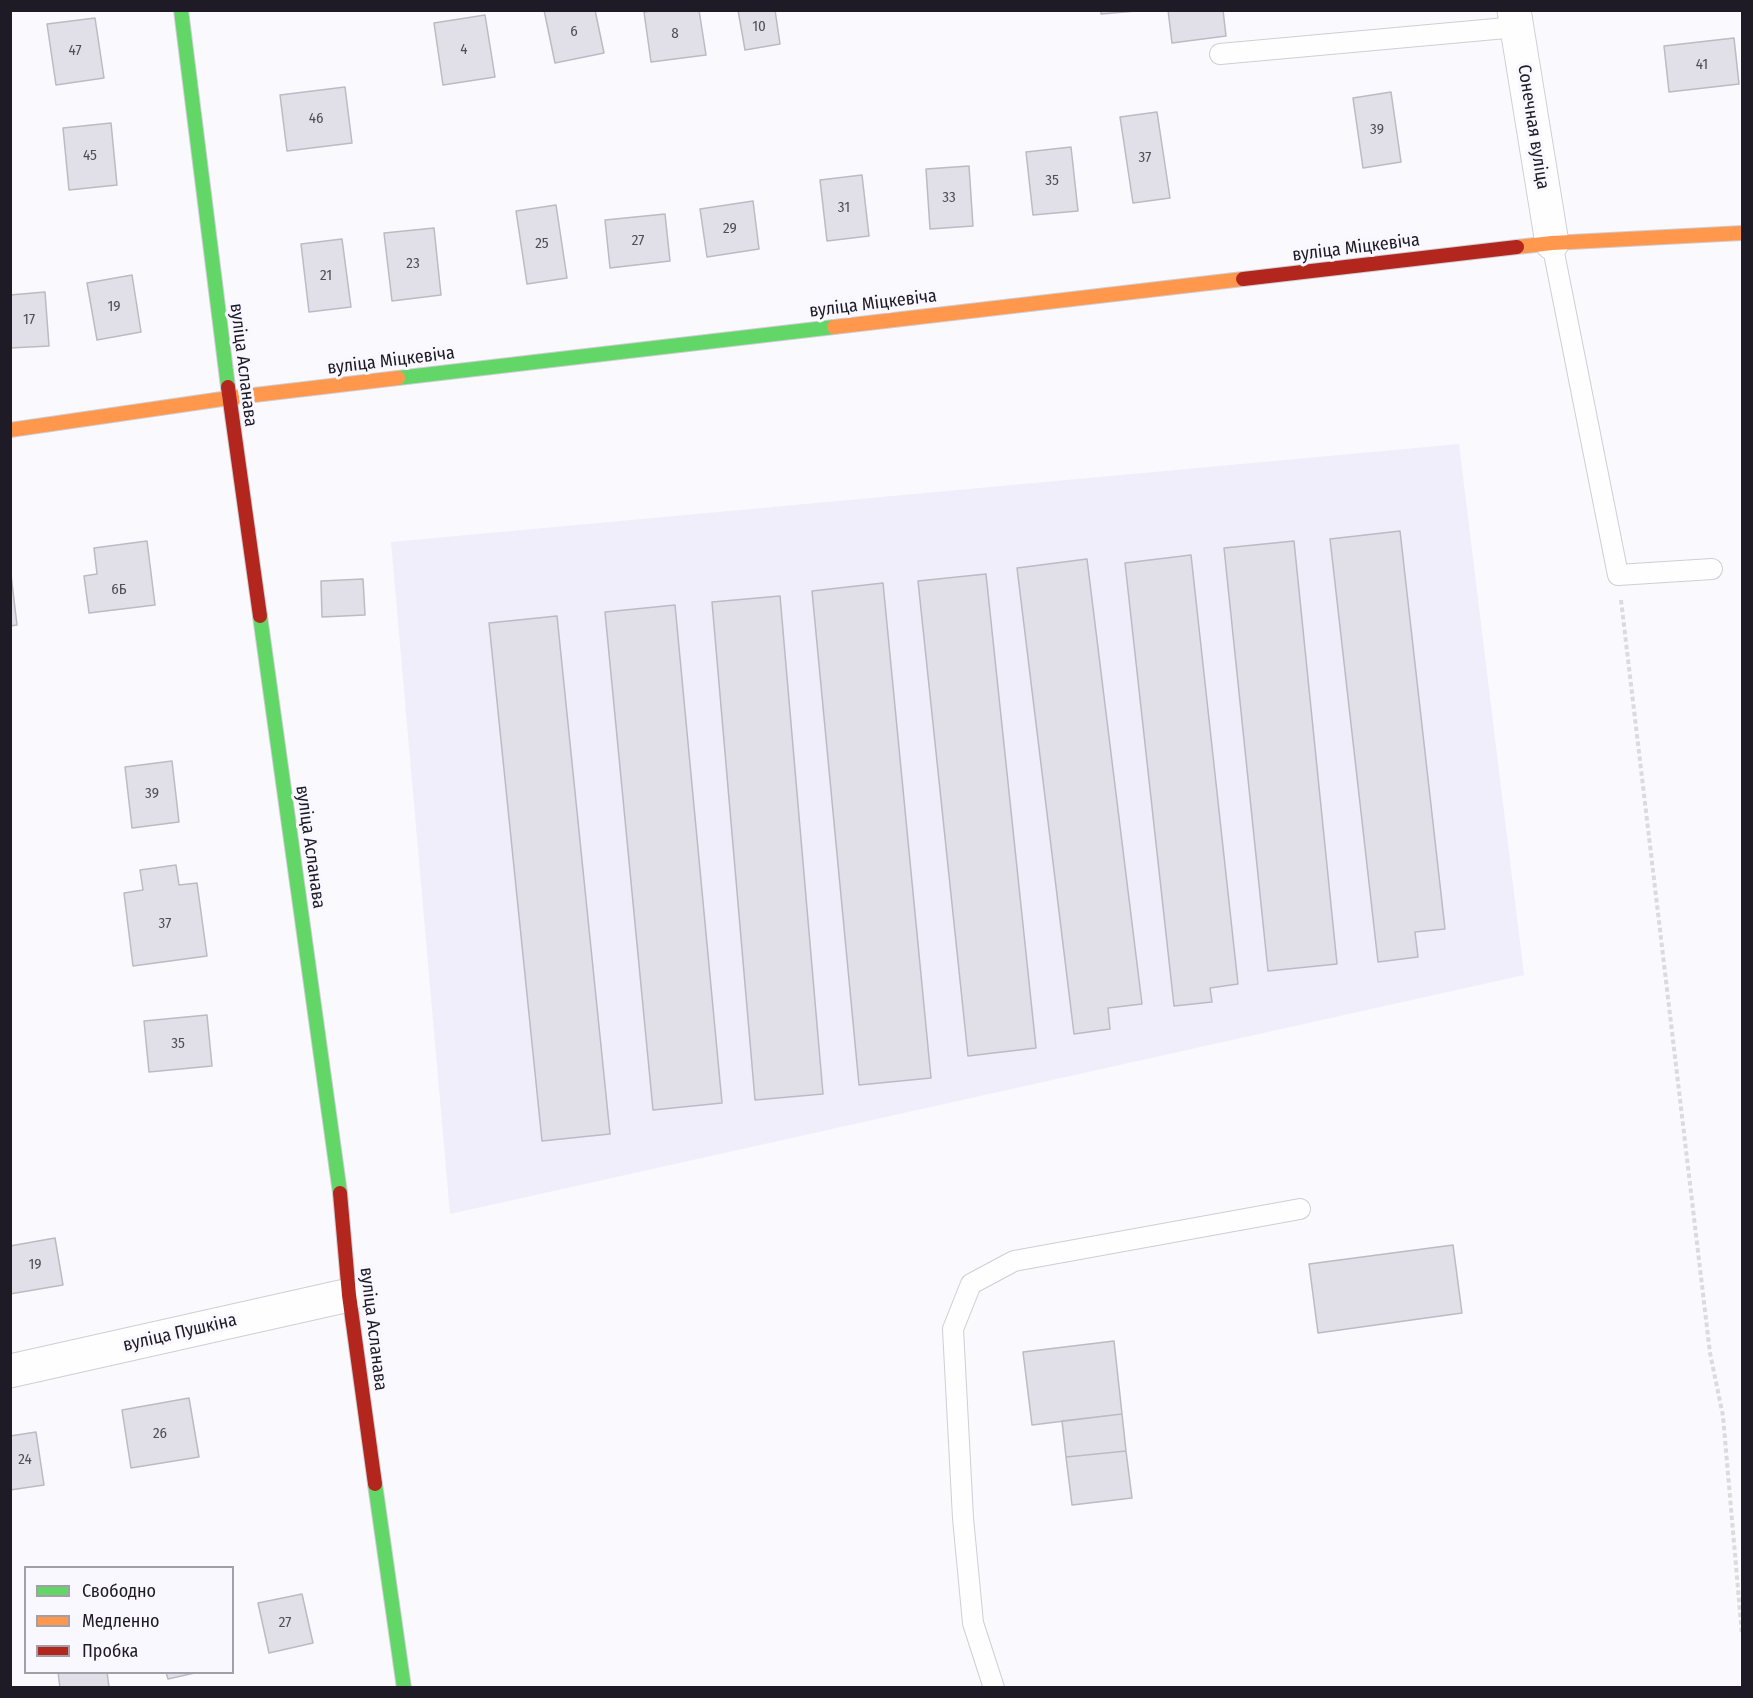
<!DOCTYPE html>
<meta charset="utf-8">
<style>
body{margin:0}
#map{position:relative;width:1753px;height:1698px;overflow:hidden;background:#faf9fd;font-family:"Fira Sans Condensed",sans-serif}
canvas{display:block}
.frame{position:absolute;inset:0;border:12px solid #1e1b27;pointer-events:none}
.legend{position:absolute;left:24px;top:1566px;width:210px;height:108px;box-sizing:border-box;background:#f9f7ff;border:2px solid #a19fa9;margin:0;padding:8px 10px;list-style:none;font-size:18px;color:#1e1b27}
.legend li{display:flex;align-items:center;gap:12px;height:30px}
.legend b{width:30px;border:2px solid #a19fa9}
</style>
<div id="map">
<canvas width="1753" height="1698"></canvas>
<div class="frame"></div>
<ul class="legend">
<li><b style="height:8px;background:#63d668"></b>Свободно</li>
<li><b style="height:8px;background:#ff974d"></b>Медленно</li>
<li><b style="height:8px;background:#b3261e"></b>Пробка</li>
</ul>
</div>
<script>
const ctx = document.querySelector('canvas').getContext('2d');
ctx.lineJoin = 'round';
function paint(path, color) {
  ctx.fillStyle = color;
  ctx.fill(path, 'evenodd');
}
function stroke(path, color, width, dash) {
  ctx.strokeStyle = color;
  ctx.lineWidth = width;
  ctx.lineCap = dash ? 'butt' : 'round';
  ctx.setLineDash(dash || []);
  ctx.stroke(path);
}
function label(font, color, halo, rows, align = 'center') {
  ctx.font = font + ' "Fira Sans Condensed",sans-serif';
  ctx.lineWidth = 6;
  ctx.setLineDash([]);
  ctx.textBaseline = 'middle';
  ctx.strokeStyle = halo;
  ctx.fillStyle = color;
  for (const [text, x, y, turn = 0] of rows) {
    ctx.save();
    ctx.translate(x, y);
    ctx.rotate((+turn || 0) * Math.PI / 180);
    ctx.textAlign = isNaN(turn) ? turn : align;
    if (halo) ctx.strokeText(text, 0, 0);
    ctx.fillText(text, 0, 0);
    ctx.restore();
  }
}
paint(new Path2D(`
 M1459,444L1524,975L450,1214L391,542Z`), '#f0eefa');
const building = new Path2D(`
 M544,10H595L604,53L555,63Z
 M658,10H699L706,55L651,62L644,12Z
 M738,10H775L780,44L745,50Z
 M1101,10H1136V11L1101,14Z
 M1168,10H1223L1226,36L1172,43Z
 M485,15L495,77L443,85L434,23Z
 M95,18L104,78L56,85L47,24Z
 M1734,38L1739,84L1669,92L1664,46Z
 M345,87L352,143L287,151L280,95Z
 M1391,92L1401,162L1363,168L1353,98Z
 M1157,112L1170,198L1133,203L1120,117Z
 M111,123L117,185L69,190L63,128Z
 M1071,147L1078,211L1033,215L1026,152Z
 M969,166L973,226L930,229L926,169Z
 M862,175L869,236L827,241L820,180Z
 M753,201L759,249L707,257L700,209Z
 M556,205L567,278L527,284L516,211Z
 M665,214L670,261L610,268L605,220Z
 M434,228L441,295L392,301L384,233Z
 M342,239L351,307L309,312L301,244Z
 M132,275L141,332L97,340L87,283Z
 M45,292L49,346L10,348V295Z
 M1400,531L1445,929L1415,932L1418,957L1378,962L1330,539Z
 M147,541L155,605L89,613L84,576L97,574L94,548Z
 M1294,541L1337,964L1268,971L1224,548Z
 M1191,555L1238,984L1210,988L1212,1002L1174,1006L1125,563Z
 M1087,559L1142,1004L1108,1008L1110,1029L1074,1034L1017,568Z
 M10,566L17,625L10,626Z
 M986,574L1036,1048L968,1056L918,581Z
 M363,579L365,615L322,617L321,581Z
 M883,583L931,1078L859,1085L812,591Z
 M780,596L823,1094L755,1100L712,602Z
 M675,605L722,1103L653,1110L605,612Z
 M557,616L610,1134L542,1141L489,623Z
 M172,761L179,822L132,828L125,767Z
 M176,865L179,885L197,883L207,956L133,966L124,893L143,890L140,870Z
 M207,1015L212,1066L149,1072L144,1021Z
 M55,1238L63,1285L10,1294V1246Z
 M1453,1245L1462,1313L1318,1333L1309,1264Z
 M1114,1341L1122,1414L1032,1425L1023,1352Z
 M189,1398L199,1457L131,1468L122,1410Z
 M1122,1414L1126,1451L1066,1457L1062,1421Z
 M36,1432L44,1485L10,1490V1436Z
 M1126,1451L1132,1498L1072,1505L1066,1457Z
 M302,1594L313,1643L269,1653L258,1603Z
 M58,1672H107L109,1687L60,1688Z
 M166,1672H199L168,1679Z`);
paint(building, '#e1e0e8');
stroke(building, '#bcbac3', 1.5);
const lane = new Path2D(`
 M1220,54L1517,27
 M1552,243L1618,575L1712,569
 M994,1688L973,1623L963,1518L953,1329L971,1284L1014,1261L1300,1209`);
const street = new Path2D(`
 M1514,10L1552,243
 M10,1371L349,1295`);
const fast = new Path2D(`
 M181,10L228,387
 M398,378L834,327
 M260,616L340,1193
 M375,1484L404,1688`);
const slow = new Path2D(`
 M1517,247L1552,243L1742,233
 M834,327L1243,279
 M10,430L229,398L398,378`);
const jam = new Path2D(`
 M1243,279L1517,247
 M228,387L260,616
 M340,1193L349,1295L375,1484`);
stroke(lane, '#cfced5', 22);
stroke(street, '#cfced5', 35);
stroke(fast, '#cfced5', 16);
stroke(slow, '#cfced5', 16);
stroke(jam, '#cfced5', 16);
stroke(new Path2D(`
 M1621,600L1710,1353L1723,1416L1742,1635`), '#dbdadc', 4, [4.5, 3]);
stroke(lane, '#fefeff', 20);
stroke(street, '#fefeff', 33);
stroke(fast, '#63d668', 14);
stroke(slow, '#ff974d', 14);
stroke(jam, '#b3261e', 14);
label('15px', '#504d58', null, [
 ["10",759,27],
 ["6",574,32],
 ["8",675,34],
 ["4",464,50],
 ["47",75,51],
 ["41",1702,65],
 ["46",316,119],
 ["39",1377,130],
 ["45",90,156],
 ["37",1145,158],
 ["35",1052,181],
 ["33",949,198],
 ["31",844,208],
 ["29",730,229],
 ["27",638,241],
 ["25",542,244],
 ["23",413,264],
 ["21",326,276],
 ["19",114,307],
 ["17",29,320],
 ["6Б",119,590],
 ["39",152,794],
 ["37",165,924],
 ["35",178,1044],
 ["19",35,1265],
 ["26",160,1434],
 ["24",25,1460],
 ["27",285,1623]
]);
label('18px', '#1e1b27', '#f9f7ff', [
 ["Сонечная вуліца",1533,127,81],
 ["вуліца Міцкевіча",1356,248,-7],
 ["вуліца Міцкевіча",873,304,-7],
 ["вуліца Міцкевіча",391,361,-7],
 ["вуліца Асланава",243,365,83],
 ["вуліца Асланава",310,847,82],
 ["вуліца Асланава",373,1329,83],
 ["вуліца Пушкіна",180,1333,-13]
]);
</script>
